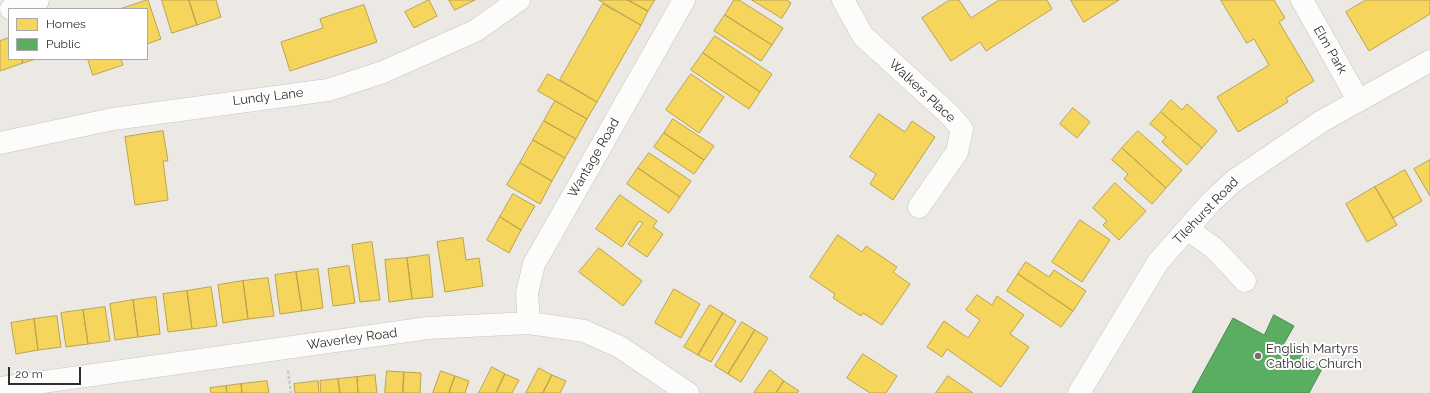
<!DOCTYPE html>
<style>
body{margin:0}
#map{position:relative;width:1430px;height:393px;overflow:hidden;background:#ece8e4;font-family:Raleway,sans-serif}
canvas{display:block}
.legend{position:absolute;left:8px;top:8px;width:140px;height:52px;box-sizing:border-box;background:#fff;border:1px solid #ababab;margin:0;padding:5px 7px;list-style:none;font-size:12px;color:#2e2e2e}
.legend li{display:flex;align-items:center;gap:8px;height:20px}
.legend b{width:20px;border:1px solid #ababab}
.scale{position:absolute;left:8px;top:367px;width:73px;height:18px;box-sizing:border-box;border:2px solid #2e2e2e;border-top:0;padding-left:5px;font-size:12px;line-height:14px;white-space:nowrap;color:#2e2e2e;-webkit-text-stroke:3px #fff;paint-order:stroke}
</style>
<div id="map">
<canvas width="1430" height="393"></canvas>
<ul class="legend">
<li><b style="height:11px;background:#f6d55c"></b>Homes</li>
<li><b style="height:11px;background:#5aae61"></b>Public</li>
</ul>
<div class="scale">20 m</div>
</div>
<script>
const ctx = document.querySelector('canvas').getContext('2d');
ctx.lineJoin = 'round';
function paint(path, color) {
  ctx.fillStyle = color;
  ctx.fill(path, 'evenodd');
}
function stroke(path, color, width, dash) {
  ctx.strokeStyle = color;
  ctx.lineWidth = width;
  ctx.lineCap = dash ? 'butt' : 'round';
  ctx.setLineDash(dash || []);
  ctx.stroke(path);
}
function label(font, color, halo, rows, align = 'center') {
  ctx.font = font + ' Raleway,sans-serif';
  ctx.lineWidth = 4;
  ctx.setLineDash([]);
  ctx.textBaseline = 'middle';
  ctx.strokeStyle = halo;
  ctx.fillStyle = color;
  for (const [text, x, y, turn = 0] of rows) {
    ctx.save();
    ctx.translate(x, y);
    ctx.rotate((+turn || 0) * Math.PI / 180);
    ctx.textAlign = isNaN(turn) ? turn : align;
    if (halo) ctx.strokeText(text, 0, 0);
    ctx.fillText(text, 0, 0);
    ctx.restore();
  }
}
const homes = new Path2D(`
 M148,0L161,39L147,44V9H120Z
 M162,0H189L197,25L172,33Z
 M189,0H216L221,17L197,25Z
 M429,0L437,16L414,28L405,12Z
 M449,0H475L455,10Z
 M599,0H628L648,11L641,25Z
 M628,0H655L648,11Z
 M734,0H739L783,28L772,45L725,15Z
 M752,0H787L791,3L782,18Z
 M950,0H959L971,18L999,0H1047L1052,9L986,51L980,42L951,61L922,18Z
 M1071,0H1119L1084,22Z
 M1221,0H1274L1285,18L1279,22L1314,81L1286,98L1288,102L1238,132L1217,97L1269,65L1254,39L1247,43Z
 M1366,0H1430V14L1369,51L1346,12Z
 M603,4L641,25L597,102L560,80Z
 M364,5L377,42L290,71L281,42L323,28L320,19Z
 M725,15L772,45L761,61L714,31Z
 M715,36L772,74L760,92L703,53Z
 M9,38V59H22L23,63L0,71V41Z
 M703,53L760,92L749,109L691,70Z
 M22,59H36L23,63Z
 M88,59H121L123,65L93,75Z
 M548,74L597,102L587,119L538,91Z
 M691,74L724,97L699,133L666,110Z
 M1171,100L1182,110L1187,104L1217,131L1202,148L1161,112Z
 M555,101L587,119L576,139L544,121Z
 M1073,108L1090,122L1077,138L1060,124Z
 M1161,112L1202,148L1187,165L1162,142L1166,137L1150,124Z
 M879,114L905,132L912,121L935,137L893,200L870,184L876,174L850,157Z
 M673,119L714,146L704,160L664,133Z
 M544,121L576,139L565,158L533,140Z
 M163,131L168,161H163L168,200L135,205L125,137Z
 M1138,131L1182,170L1166,188L1122,148Z
 M664,133L704,160L694,174L654,147Z
 M533,140L565,158L552,181L520,163Z
 M1122,148L1166,188L1152,204L1124,179L1128,174L1112,160Z
 M649,153L691,181L680,197L638,168Z
 M1430,160V196L1414,169Z
 M520,163L552,181L540,204L507,185Z
 M638,168L680,197L669,213L627,184Z
 M1405,170L1422,201L1393,218L1375,187Z
 M1115,183L1146,211L1119,240L1103,225L1107,221L1093,208Z
 M1375,187L1397,225L1367,242L1346,204Z
 M513,194L535,206L521,230L500,217Z
 M620,195L657,221L653,227L663,234L647,257L628,244L643,223L639,221L622,247L596,229Z
 M500,217L521,230L509,253L487,240Z
 M1080,220L1110,240L1082,282L1052,262Z
 M838,235L862,252L866,246L897,267L893,272L910,284L882,325L863,313L861,316L833,298L835,294L810,277Z
 M463,238L466,260L479,258L483,286L445,292L437,242Z
 M372,242L380,300L360,302L352,245Z
 M599,248L642,281L623,306L579,272Z
 M429,255L433,297L412,299L407,258Z
 M407,258L412,299L389,302L385,260Z
 M1026,262L1049,277L1054,270L1086,291L1073,311L1018,274Z
 M349,266L355,303L333,306L328,269Z
 M318,269L323,308L302,311L296,272Z
 M296,272L302,311L280,314L275,275Z
 M1018,274L1073,311L1061,327L1007,291Z
 M268,278L274,316L248,319L243,281Z
 M243,281L248,319L223,323L218,285Z
 M211,287L217,326L192,329L187,291Z
 M674,289L700,304L681,338L655,323Z
 M187,291L192,329L168,332L163,294Z
 M977,295L992,305L997,296L1024,315L1010,334L1029,347L1001,387L947,349L942,357L927,347L944,321L968,338L980,320L966,310Z
 M156,297L160,334L138,337L133,300Z
 M133,300L138,337L115,340L110,304Z
 M710,305L723,313L698,355L684,347Z
 M105,307L110,341L88,344L83,310Z
 M83,310L88,344L66,347L61,313Z
 M723,313L736,321L711,362L698,355Z
 M57,316L61,347L38,350L34,319Z
 M34,319L38,350L16,354L11,323Z
 M742,322L755,330L728,374L715,366Z
 M755,330L768,338L741,382L728,374Z
 M863,354L897,376L886,393H870L847,378Z
 M492,367L505,374L496,393H479Z
 M539,368L552,375L543,393H526Z
 M770,370L784,381L776,393H754Z
 M387,371L404,372L403,393H385Z
 M441,371L455,376L449,393H433Z
 M404,372L421,373L420,393H403Z
 M505,374L519,380L512,393H496Z
 M375,375L377,393H358L357,377Z
 M552,375L566,381L560,393H543Z
 M455,376L469,381L465,393H449Z
 M948,376L973,393H936Z
 M357,377L358,393H340L338,379Z
 M338,379L340,393H321L320,381Z
 M267,381L269,393H242L241,384Z
 M318,381L319,393H295L294,384Z
 M784,381L799,391L797,393H776Z
 M241,384L242,393H227L226,386Z
 M226,386L227,393H211L210,388Z`);
paint(homes, '#f6d55c');
stroke(homes, '#baa34e', 1);
const public = new Path2D(`
 M1274,315L1294,326L1283,345L1323,367L1309,393H1192L1233,318L1264,335Z`);
paint(public, '#5aae61');
stroke(public, '#4d8852', 1);
const minor = new Path2D(`
 M843,0L863,36L950,115L962,129L957,152L919,207
 M1302,0L1358,100
 M11,9L38,0
 M0,143L113,119L328,90L383,72L475,31L519,0
 M1187,229L1214,248L1245,281
 M529,323L527,293L534,264L684,0
 M0,388L428,328L529,323L584,331L620,347L688,393
 M1079,393L1158,262L1211,202L1235,180L1322,121L1430,61`);
stroke(minor, '#c5c4c5', 23);
stroke(new Path2D(`
 M288,371L291,393`), '#c9c9c8', 2.5, [3, 2]);
stroke(minor, '#fcfcfb', 22);
for (const [x, y, r, color] of [
 [1258,356,4,"#706f6e"]
]) {
  const dot = new Path2D();
  dot.arc(x, y, r, 0, 2 * Math.PI);
  ctx.fillStyle = color;
  ctx.fill(dot);
  stroke(dot, '#fff', 1.5);
}
label('13px', '#2e2e2e', '#fff', [
 ["Elm Park",1330,50,60],
 ["Walkers Place",922,91,43],
 ["Lundy Lane",268,97,-7],
 ["Wantage Road",594,158,-60],
 ["Tilehurst Road",1206,211,-46],
 ["Waverley Road",352,339,-8]
]);
label('13px', '#2e2e2e', '#fff', [
 ["English Martyrs",1266,349],
 ["Catholic Church",1266,364]
], 'left');
</script>
